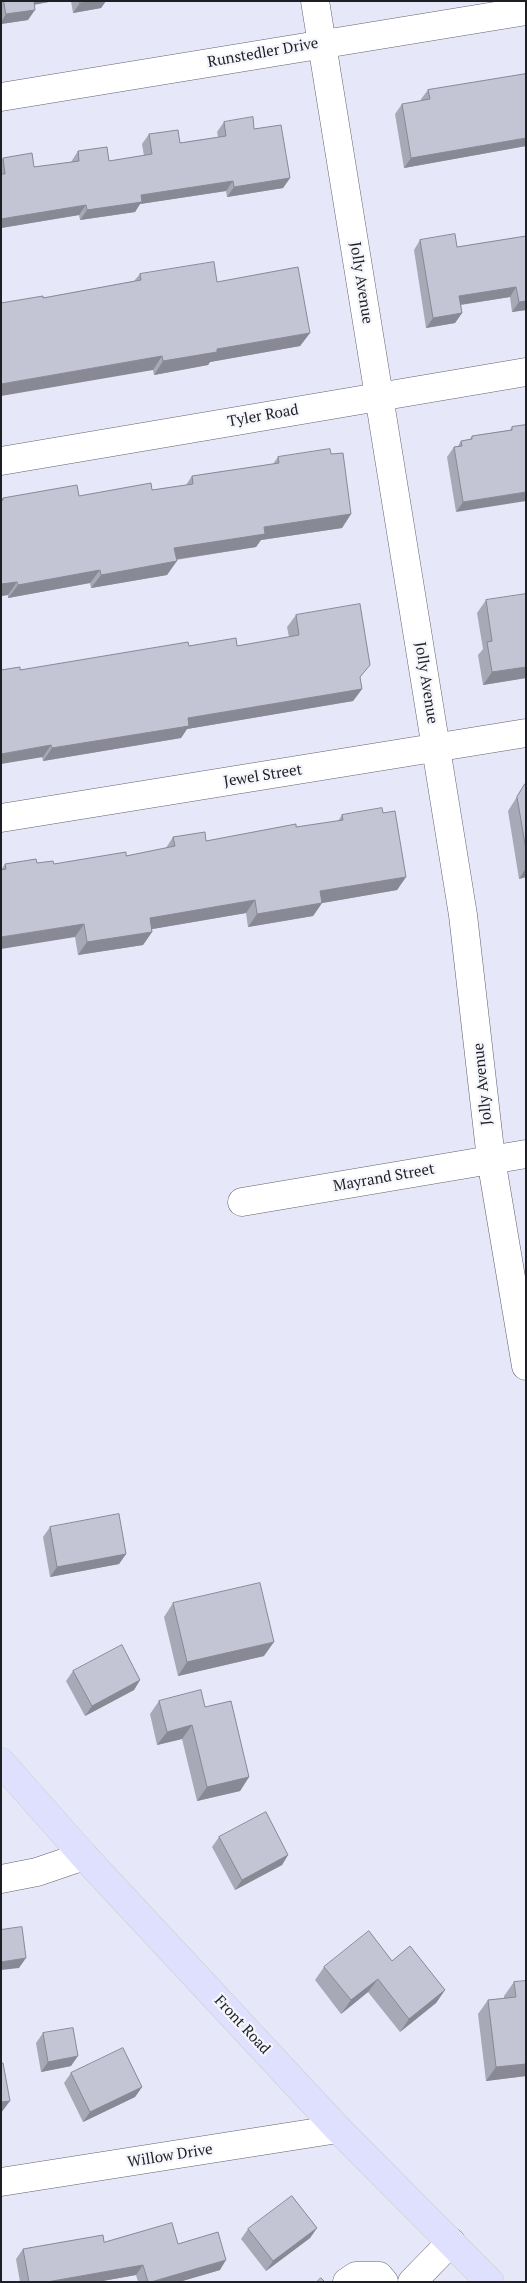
<!DOCTYPE html>
<style>
body{margin:0}
#map{position:relative;width:527px;height:2283px;overflow:hidden;background:#e6e7f8;font-family:"PT Serif",serif}
canvas{display:block}
.frame{position:absolute;inset:0;border:2px solid #1e1f24;pointer-events:none}
</style>
<div id="map">
<canvas width="527" height="2283"></canvas>
<div class="frame"></div>
</div>
<script>
const ctx = document.querySelector('canvas').getContext('2d');
ctx.lineJoin = 'round';
function stroke(path, color, width, dash) {
  ctx.strokeStyle = color;
  ctx.lineWidth = width;
  ctx.lineCap = dash ? 'butt' : 'round';
  ctx.setLineDash(dash || []);
  ctx.stroke(path);
}
function paint(path, color) {
  ctx.fillStyle = color;
  ctx.fill(path, 'evenodd');
}
function label(font, color, halo, rows, align = 'center') {
  ctx.font = font + ' "PT Serif",serif';
  ctx.lineWidth = 4.5;
  ctx.setLineDash([]);
  ctx.textBaseline = 'middle';
  ctx.strokeStyle = halo;
  ctx.fillStyle = color;
  for (const [text, x, y, turn = 0] of rows) {
    ctx.save();
    ctx.translate(x, y);
    ctx.rotate((+turn || 0) * Math.PI / 180);
    ctx.textAlign = isNaN(turn) ? turn : align;
    if (halo) ctx.strokeText(text, 0, 0);
    ctx.fillText(text, 0, 0);
    ctx.restore();
  }
}
const minor = new Path2D(`
 M315,1L463,915L491,1159L526,1366
 M1,97L526,11
 M1,461L526,372
 M1,818L526,733
 M242,1202L526,1154
 M1,1879L37,1872L84,1856
 M1,2182L338,2129
 M347,2282L356,2276H379L384,2282
 M412,2282L451,2242`);
const major = new Path2D(`
 M1,1762L84,1856L338,2129L490,2282`);
stroke(minor, '#616270', 29);
stroke(major, '#cececf', 29);
stroke(minor, '#fff', 28);
stroke(major, '#dfe0fe', 28);
paint(new Path2D(`
 M1,1H54L34,5L28,20L1,24Z
 M71,1H106L101,8L73,13Z
 M526,74V146L404,168L395,114L402,104L421,101V99L428,90Z
 M224,122L254,129L290,178L283,188L227,197L226,191L140,204L135,212L80,220L79,215L1,228V161L3,158L34,167L71,162L78,151L109,161L144,156L142,144L149,134L180,143L218,137L217,132Z
 M526,236V310L512,312L510,297L461,305L462,313L455,323L426,328L414,250L420,240L457,247Z
 M140,274L217,282L310,333L300,346L210,362L208,365L154,375L153,370L43,298L134,281Z
 M526,425L456,512L447,457L454,447L458,446L461,441L470,439L472,436L510,430L512,427Z
 M331,454L351,514L342,528L261,540L256,547L176,560L167,575L91,588L90,583L8,598V595L1,596V500L3,498L79,496L152,490L186,485L192,476L273,464L278,457Z
 M486,600L526,678L483,685L478,655L483,649L477,613Z
 M296,615L360,679L362,689L353,701L187,729L181,738L43,761L20,670L189,646H237L289,637L287,627Z
 M525,784L526,877L519,879L508,811Z
 M383,813L406,877L397,890L322,903L313,916L248,927L246,913L152,929V932L143,945L78,955L75,937L1,870L5,864H54L126,856L166,848L173,837L206,841L338,821L342,815Z
 M50,1527L126,1554L119,1564L50,1577L43,1537Z
 M173,1603L264,1656L178,1676L164,1617Z
 M73,1671L140,1680L134,1690L85,1716L66,1681Z
 M159,1701L205,1707L249,1777L240,1791L197,1801L182,1739L157,1745L150,1714Z
 M219,1837L288,1855L282,1865L235,1890L212,1847Z
 M392,1961L445,1990L436,2003L400,2032L368,1992L341,2014L315,1980L324,1967Z
 M514,1982L526,2076L486,2081L478,2014L488,2000L504,1998V1996Z
 M43,2033L71,2066L41,2072L36,2043Z
 M71,2073L142,2087L135,2097L83,2122L64,2083Z
 M317,2228L310,2238L266,2271L241,2239L248,2229Z
 M104,2242L178,2244L220,2270L179,2282H138L136,2275L97,2282H20L16,2259L23,2249Z`), '#a8a9b6');
paint(new Path2D(`
 M29,1H54L26,6Z
 M91,1H106L101,8L73,13L80,3Z
 M35,10L28,20L1,24V22L6,14Z
 M526,138V146L404,168L411,158Z
 M290,178L283,188L227,197L234,187Z
 M233,181L226,191L140,204L135,212L80,220L87,210L141,195Z
 M86,205L79,215L1,228V219Z
 M516,287L510,297L452,306L459,296Z
 M526,301V310L512,312L519,302Z
 M462,313L455,323L426,328L433,318Z
 M310,333L300,346L210,362L208,365L154,375L163,361L217,349Z
 M162,356L153,370L1,396V384Z
 M526,492V501L456,512L463,502Z
 M351,514L342,528L261,540L256,547L165,561L174,548L264,527Z
 M177,561L167,575L91,588L101,575Z
 M100,570L90,583L8,598L18,585Z
 M17,582L8,595L1,596V584Z
 M526,667V678L483,685L492,672Z
 M362,689L353,701L187,729L181,738L43,761L52,748L188,718Z
 M51,745L43,757L1,764V754Z
 M526,868V877L519,879Z
 M406,877L397,890L311,905L320,891Z
 M255,900L246,913L141,931L150,918Z
 M322,903L313,916L248,927L257,914Z
 M84,924L75,937L1,949V937Z
 M152,932L143,945L78,955L87,942Z
 M126,1554L119,1564L50,1577L57,1567Z
 M274,1642L264,1656L178,1676L187,1662Z
 M140,1680L134,1690L85,1716L92,1706Z
 M192,1725L182,1739L157,1745L167,1732Z
 M249,1777L240,1791L197,1801L207,1787Z
 M288,1855L282,1865L235,1890L242,1880Z
 M26,1958L19,1968L1,1970V1962Z
 M378,1979L368,1992L341,2014L351,2000Z
 M445,1990L436,2003L400,2032L409,2019Z
 M78,2056L71,2066L41,2072L48,2062Z
 M526,2064V2076L486,2081L496,2067Z
 M142,2087L135,2097L83,2122L90,2112Z
 M10,2101L1,2113V2102Z
 M317,2228L310,2238L266,2271L273,2261Z
 M226,2260L220,2270L179,2282H151Z
 M143,2265L136,2275L97,2282H47Z`), '#888994');
const building = new Path2D(`
 M4,1H34L35,10L6,14Z
 M80,1H91L80,3Z
 M526,74V138L411,158L402,104L430,99L428,90Z
 M253,117L254,129L281,125L290,178L234,187L233,181L141,195L142,202L87,210L86,205L1,219V174H5L3,158L32,153L34,167L79,161L78,151L107,147L109,161L152,154L149,134L178,130L180,143L226,136L224,122Z
 M455,234L457,247L526,236V301L519,302L516,287L459,296L462,313L433,318L420,240Z
 M214,262L217,282L298,267L310,333L217,349V352L163,361L162,356L1,384V303L43,296V298L141,280L140,274Z
 M526,425V492L463,502L454,447L462,446L461,441L472,439V436L512,430V427Z
 M330,449L331,454L343,453L351,514L264,527L265,534L174,548L177,561L101,575L100,570L18,585L17,582L1,584V501L3,500V498L77,485L79,496L151,483L152,490L193,484L192,476L279,463L278,457Z
 M526,594V667L492,672L487,642L492,641L486,600Z
 M360,604L370,665L360,677L362,689L188,718L189,726L52,748L51,745L1,754V670L20,667V670L188,642L189,646L236,638L237,646L299,635L296,615Z
 M525,784H526V850L517,797Z
 M382,808L383,813L395,811L406,877L320,891L322,903L257,914L255,900L150,918L152,932L87,942L84,924L1,937V870L6,869L5,864L36,859L37,863L53,861L54,864L126,852V856L175,846L173,837L205,832L206,841L296,824V827L343,820L342,815Z
 M119,1514L126,1554L57,1567L50,1527Z
 M260,1583L274,1642L187,1662L173,1603Z
 M122,1645L140,1680L92,1706L73,1671Z
 M201,1690L205,1707L231,1701L249,1777L207,1787L192,1725L167,1732L159,1701Z
 M266,1812L288,1855L242,1880L219,1837Z
 M22,1927L26,1958L1,1962V1930Z
 M369,1931L392,1961L410,1946L445,1990L409,2019L378,1979L351,2000L324,1967Z
 M526,1981V2064L496,2067L488,2000L516,1997L514,1982Z
 M73,2028L78,2056L48,2062L43,2033Z
 M123,2048L142,2087L90,2112L71,2073Z
 M1,2063H3L10,2101L1,2102Z
 M292,2196L317,2228L273,2261L248,2229Z
 M172,2223L178,2244L218,2232L226,2260L151,2282H148L143,2265L47,2282H29L23,2249L103,2235L104,2242Z
 M321,2278L325,2282H317Z`);
paint(building, '#c3c4d4');
stroke(building, '#888994', 1);
label('15px', '#1e1f24', '#f5f6fc', [
 ["Runstedler Drive",263,53,-10],
 ["Jolly Avenue",361,283,81],
 ["Tyler Road",263,416,-10],
 ["Jolly Avenue",426,683,81],
 ["Jewel Street",263,776,-9],
 ["Jolly Avenue",483,1084,-96],
 ["Mayrand Street",384,1178,-10],
 ["Front Road",242,2025,47],
 ["Willow Drive",170,2156,-9]
]);
</script>
